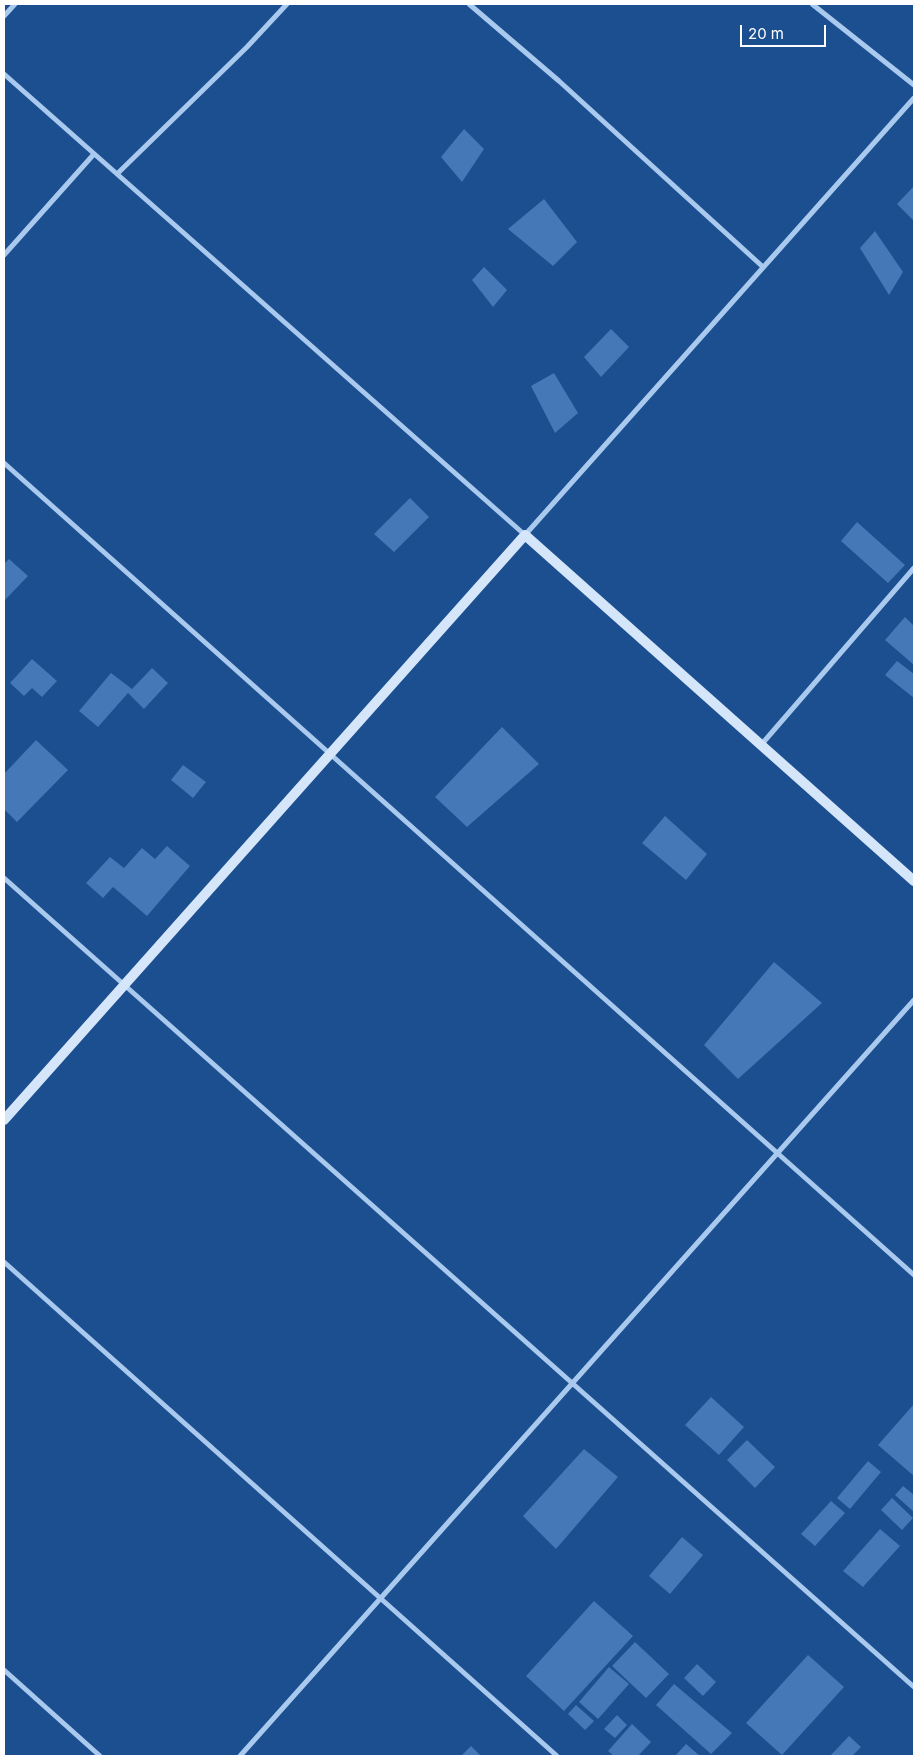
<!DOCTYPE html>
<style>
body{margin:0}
#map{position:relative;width:918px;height:1760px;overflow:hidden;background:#1b4f8f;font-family:Inter,sans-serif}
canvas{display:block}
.frame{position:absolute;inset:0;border:5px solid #fff;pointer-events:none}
.scale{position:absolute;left:740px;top:25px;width:86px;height:22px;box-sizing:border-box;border:2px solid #fff;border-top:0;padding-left:6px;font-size:15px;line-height:18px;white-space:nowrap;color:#fff;-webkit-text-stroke:4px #1b4f8f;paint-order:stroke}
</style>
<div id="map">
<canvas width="918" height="1760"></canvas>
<div class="frame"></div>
<div class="scale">20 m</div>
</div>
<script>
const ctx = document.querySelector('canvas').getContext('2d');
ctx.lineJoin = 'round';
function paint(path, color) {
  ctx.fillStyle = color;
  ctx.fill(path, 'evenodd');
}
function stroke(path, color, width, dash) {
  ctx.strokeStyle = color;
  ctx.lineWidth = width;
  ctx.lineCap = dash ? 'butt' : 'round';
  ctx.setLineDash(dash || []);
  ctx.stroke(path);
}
paint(new Path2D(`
 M464,129L484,149L462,182L441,157Z
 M914,186V221L897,204Z
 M544,199L577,242L553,266L508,229Z
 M875,231L903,272L889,295L860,248Z
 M484,267L507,290L493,307L472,280Z
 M611,329L629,347L601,377L584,357Z
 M554,373L578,413L555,433L531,386Z
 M410,498L429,517L394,552L374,534Z
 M857,522L905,565L888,583L841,541Z
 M9,559L28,576L4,601V564Z
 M905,617L914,626V665L885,640Z
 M32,659L57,681L42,697L32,688L24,696L10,683Z
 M897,661L914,674V698L885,675Z
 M152,668L168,683L144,709L128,693L98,727L79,711L111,673L132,689Z
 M502,727L539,764L467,827L435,797Z
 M36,740L68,770L17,822L4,809V774Z
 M183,765L206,782L193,798L171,780Z
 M665,816L707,854L686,880L642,843Z
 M167,846L190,866L147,916L113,887L103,898L86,883L110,857L124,868L142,848L155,859Z
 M774,962L822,1003L738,1079L704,1045Z
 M711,1397L744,1427L719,1455L685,1425Z
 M914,1404V1476L878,1445Z
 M747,1440L775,1467L755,1488L727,1460Z
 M584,1449L618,1477L556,1549L523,1516Z
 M868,1461L881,1472L850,1509L837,1498Z
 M903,1486L914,1495V1512L895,1495Z
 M892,1498L913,1518L902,1530L881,1510Z
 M831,1501L845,1513L815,1546L801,1534Z
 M880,1529L900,1546L863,1587L843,1571Z
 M682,1537L703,1555L670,1594L649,1576Z
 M594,1601L633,1636L564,1711L526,1676Z
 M635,1642L669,1674L646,1698L612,1666Z
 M808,1655L844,1687L782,1755L746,1723Z
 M697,1664L716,1682L703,1696L684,1678Z
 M609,1667L629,1684L598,1719L579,1702Z
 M674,1684L732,1733L711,1754L656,1705Z
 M576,1705L594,1721L585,1730L568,1714Z
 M617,1715L627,1725L615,1738L604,1729Z
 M632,1724L651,1742L638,1756H614L608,1751Z
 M849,1736L861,1747L852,1756H830Z
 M686,1744L700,1756H675Z
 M471,1746L481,1756H461Z`), '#4478b7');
stroke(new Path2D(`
 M469,4L559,81L763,267
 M812,4L914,85
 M4,16L15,4
 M4,74L525,535L914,98
 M117,174L247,47L287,4
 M4,255L94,154
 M4,463L914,1275
 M761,745L914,568
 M4,878L914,1687
 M4,1262L557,1756
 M4,1670L100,1756
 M240,1756L914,1000`), '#a9c9ee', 5);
stroke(new Path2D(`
 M4,1120L525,535L914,881`), '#d6e6fa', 10);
</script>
